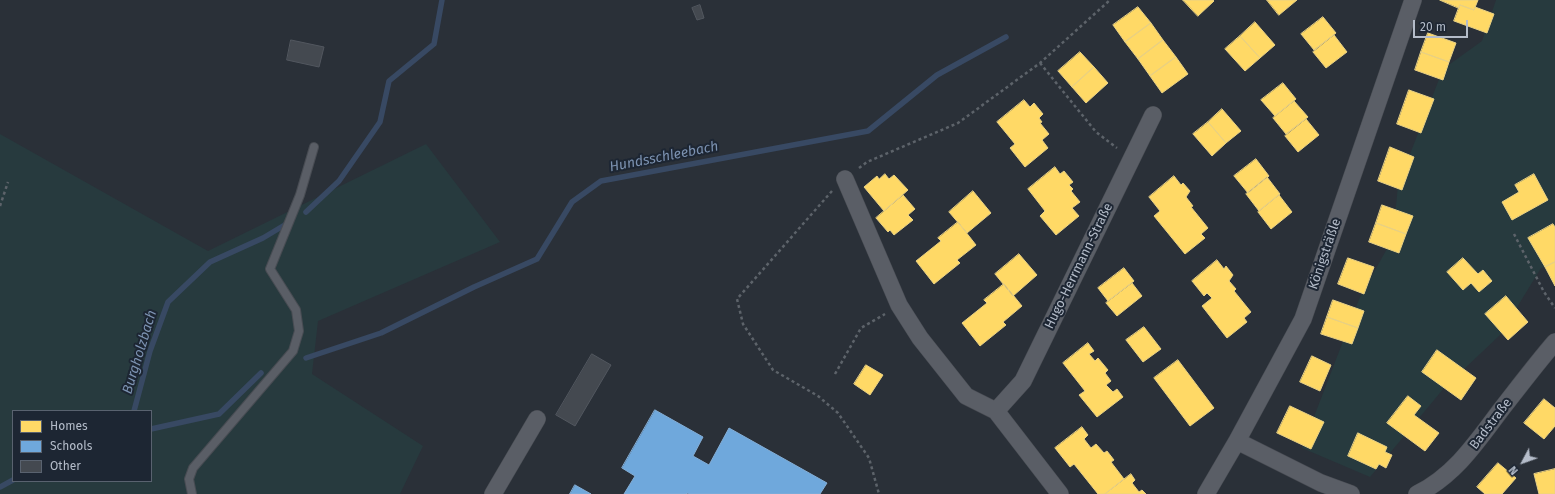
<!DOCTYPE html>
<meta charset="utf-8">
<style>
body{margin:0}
#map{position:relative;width:1555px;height:494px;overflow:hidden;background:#2a3038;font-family:"Fira Sans",sans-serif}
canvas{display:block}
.legend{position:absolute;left:12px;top:410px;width:140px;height:72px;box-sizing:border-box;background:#1d2633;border:1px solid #59626f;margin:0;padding:5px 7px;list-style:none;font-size:12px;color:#b4bcc9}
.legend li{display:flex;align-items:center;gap:8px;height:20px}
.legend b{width:20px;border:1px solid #59626f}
.north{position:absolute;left:1503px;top:442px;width:40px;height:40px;-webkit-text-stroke:3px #1d2633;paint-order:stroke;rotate:229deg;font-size:11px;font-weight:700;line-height:16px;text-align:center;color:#b4bcc9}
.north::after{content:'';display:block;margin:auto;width:14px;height:18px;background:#b4bcc9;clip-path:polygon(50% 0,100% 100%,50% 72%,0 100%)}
.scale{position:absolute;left:1413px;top:20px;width:55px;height:18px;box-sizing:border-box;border:2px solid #b4bcc9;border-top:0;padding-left:5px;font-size:12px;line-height:14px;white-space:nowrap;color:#b4bcc9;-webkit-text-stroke:3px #1d2633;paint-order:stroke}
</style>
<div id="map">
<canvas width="1555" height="494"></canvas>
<ul class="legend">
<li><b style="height:11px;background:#ffd966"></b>Homes</li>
<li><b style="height:11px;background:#6fa8dc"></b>Schools</li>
<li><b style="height:11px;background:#444950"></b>Other</li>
</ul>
<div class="north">N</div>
<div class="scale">20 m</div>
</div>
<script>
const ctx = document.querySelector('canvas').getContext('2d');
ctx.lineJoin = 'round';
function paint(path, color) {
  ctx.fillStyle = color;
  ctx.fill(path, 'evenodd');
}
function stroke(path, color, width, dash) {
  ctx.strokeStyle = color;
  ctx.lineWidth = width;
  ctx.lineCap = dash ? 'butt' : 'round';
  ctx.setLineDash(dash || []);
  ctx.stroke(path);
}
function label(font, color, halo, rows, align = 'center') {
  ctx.font = font + ' "Fira Sans",sans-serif';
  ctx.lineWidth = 4;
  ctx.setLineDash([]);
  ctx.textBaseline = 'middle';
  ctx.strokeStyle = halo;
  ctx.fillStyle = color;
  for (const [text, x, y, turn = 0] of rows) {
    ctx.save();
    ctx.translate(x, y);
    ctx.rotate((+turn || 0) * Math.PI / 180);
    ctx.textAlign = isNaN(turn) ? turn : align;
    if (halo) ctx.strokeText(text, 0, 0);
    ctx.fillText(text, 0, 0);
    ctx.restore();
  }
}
paint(new Path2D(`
 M1496,0H1555V264L1541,268L1500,335L1444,388L1370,477L1302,448L1360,297L1393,238L1398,185L1443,69L1482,41Z
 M0,134L208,251L426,144L500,242L318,321L312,374L423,446L400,494H0ZM13,411H151V481H13Z`), '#273a3e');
const homes = new Path2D(`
 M1183,0H1213L1214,1L1198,16Z
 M1267,0H1297L1279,15Z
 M1440,0H1478L1474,10L1460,5L1459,8Z
 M1460,5L1474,10L1475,7L1494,14L1487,33L1454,21Z
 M1138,7L1151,23L1125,42L1113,25Z
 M1323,17L1336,33L1314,50L1301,34Z
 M1255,22L1275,45L1260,58L1240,36Z
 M1151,23L1163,40L1138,59L1125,42Z
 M1428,33L1456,43L1449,62L1421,52Z
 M1334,35L1347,52L1326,68L1313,52Z
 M1240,36L1260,58L1245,71L1225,49Z
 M1163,40L1176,57L1150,76L1138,59Z
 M1080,52L1094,67L1072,87L1058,71Z
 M1421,52L1449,62L1443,80L1415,70Z
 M1176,57L1188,74L1162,93L1150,76Z
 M1094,67L1108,83L1086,103L1072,87Z
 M1283,83L1296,99L1275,116L1261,100Z
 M1409,90L1434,99L1421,133L1397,124Z
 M1024,100L1030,107L1034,103L1043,114L1039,118L1042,122L1040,123L1049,134L1042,140L1048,148L1025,167L1010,148L1015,144L997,122Z
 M1294,101L1308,117L1286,134L1273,118Z
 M1222,109L1241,131L1226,143L1208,122Z
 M1306,119L1319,135L1298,152L1285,136Z
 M1208,122L1226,143L1212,156L1193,134Z
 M1390,147L1414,157L1402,190L1378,181Z
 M1256,159L1269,176L1248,193L1234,176Z
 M1055,167L1060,174L1064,171L1073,182L1069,185L1073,189L1071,191L1080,202L1072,208L1079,216L1056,235L1040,216L1045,211L1028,189Z
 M885,174L889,179L894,175L908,190L884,211L864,187L877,176L879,179Z
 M1534,174L1548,200L1512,220L1502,202L1519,192L1515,185Z
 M1174,176L1181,185L1183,183L1190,191L1186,197L1193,206L1191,207L1208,228L1201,234L1205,238L1185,254L1154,216L1160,211L1149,197Z
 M1267,177L1280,194L1259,211L1246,194Z
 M973,191L991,213L967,233L949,212Z
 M903,195L915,209L908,215L913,220L894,235L890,230L888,232L876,218Z
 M1279,195L1292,212L1271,229L1258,212Z
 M1382,205L1413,216L1406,234L1376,223Z
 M958,222L976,245L957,260L960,263L934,284L916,261L941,241L938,238Z
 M1376,223L1406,234L1399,253L1369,242Z
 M1553,224L1555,227V262L1545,267L1528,238Z
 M1019,254L1037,275L1013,296L995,274Z
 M1348,258L1374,267L1364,294L1338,284Z
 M1463,258L1478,274L1483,270L1492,281L1479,292L1471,283L1463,290L1447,272Z
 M1217,260L1224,269L1226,266L1233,275L1229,281L1236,289L1234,291L1251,312L1244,318L1247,322L1227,338L1202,306L1212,298L1207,293L1204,296L1192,281Z
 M1555,262V286L1545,267Z
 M1124,268L1134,281L1108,301L1098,288Z
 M1132,283L1142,296L1117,316L1106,303Z
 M1004,284L1022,306L1003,322L1006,325L980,346L962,323L987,303L984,300Z
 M1506,296L1528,322L1508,340L1485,314Z
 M1333,300L1364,311L1358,328L1327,317Z
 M1327,317L1358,328L1352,344L1321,334Z
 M1144,327L1161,349L1143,362L1126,340Z
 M1088,343L1094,351L1089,354L1095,361L1098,358L1108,370L1105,373L1111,381L1106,385L1113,392L1117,389L1123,397L1097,417L1079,395L1085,391L1063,363Z
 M1437,350L1476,378L1461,400L1422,372Z
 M1312,356L1331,365L1320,391L1300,382Z
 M1178,360L1214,408L1190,426L1154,378Z
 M866,365L883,375L870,395L854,384Z
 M1408,396L1421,406L1414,415L1439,433L1425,451L1387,423Z
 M1544,399L1555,408V426L1544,439L1524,423Z
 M1290,406L1324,422L1311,449L1277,433Z
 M1082,427L1088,435L1084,439L1091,448L1096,444L1104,453L1107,451L1114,460L1111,462L1124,479L1105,494H1098L1074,464L1070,467L1055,448Z
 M1358,433L1387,447L1385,452L1392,455L1386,468L1379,464L1376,469L1348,456Z
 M1498,463L1516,478L1502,494H1485L1477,487Z
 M1555,469V494H1539L1534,474Z
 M1131,474L1135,480L1132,483L1139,492L1142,490L1146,494H1105Z`);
paint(homes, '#ffd966');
stroke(homes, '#e8d084', 1);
const schools = new Path2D(`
 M655,410L703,437L693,456L709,465L729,428L827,483L820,494H689L687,493L686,494H624L635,476L622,468Z
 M575,485L591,494H570Z`);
paint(schools, '#6fa8dc');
stroke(schools, '#84aed6', 1);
stroke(new Path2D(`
 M306,212L339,181L380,122L389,81L434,44L442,0
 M306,358L381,333L474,287L537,259L572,202L601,181L868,131L937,75L1006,37
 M134,411L150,351L168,302L210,262L263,238L288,223
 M151,429L219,414L261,373
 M0,487L13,480`), '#384963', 5.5);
const building = new Path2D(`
 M700,5L704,18L697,20L692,8Z
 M291,40L324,47L319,67L287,60Z
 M592,354L611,365L575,426L556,415Z`);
paint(building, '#444950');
stroke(building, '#52575f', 1);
const lane = new Path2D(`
 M192,494L189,479L193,468L293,351L299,331L296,310L270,269L300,195L314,147`);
const street = new Path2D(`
 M845,179L899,305L920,338L966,396L996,411L1060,494
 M996,411L1023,381L1153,115
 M1237,441L1321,483L1351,494
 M493,494L537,419
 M1206,494L1237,441L1303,319L1413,0
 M1417,494C1454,476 1476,443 1500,411C1518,388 1536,364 1555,342`);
stroke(lane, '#484c53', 10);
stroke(street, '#484c53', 18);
stroke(new Path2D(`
 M1040,63L1096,132L1117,148
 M859,168L867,162L958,123L1040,63L1110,0
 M832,191L737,299L743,324L773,370L818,396L838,413L869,458L879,494
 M0,206L8,182
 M1514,234L1544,292L1555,308
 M835,374L861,328L885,314`), '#5d636a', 2.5, [3, 3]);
stroke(lane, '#5a5e66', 8);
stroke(street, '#5a5e66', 17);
label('13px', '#b4bcc9', '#1d2633', [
 ["Königsträßle",1325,254,-71],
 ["Hugo-Herrmann-Straße",1079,266,-64],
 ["Badstraße",1491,424,-53]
]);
label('italic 14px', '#7c92b1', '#1d2633', [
 ["Hundsschleebach",664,157,-11],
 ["Burgholzbach",140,352,-73]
]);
</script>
